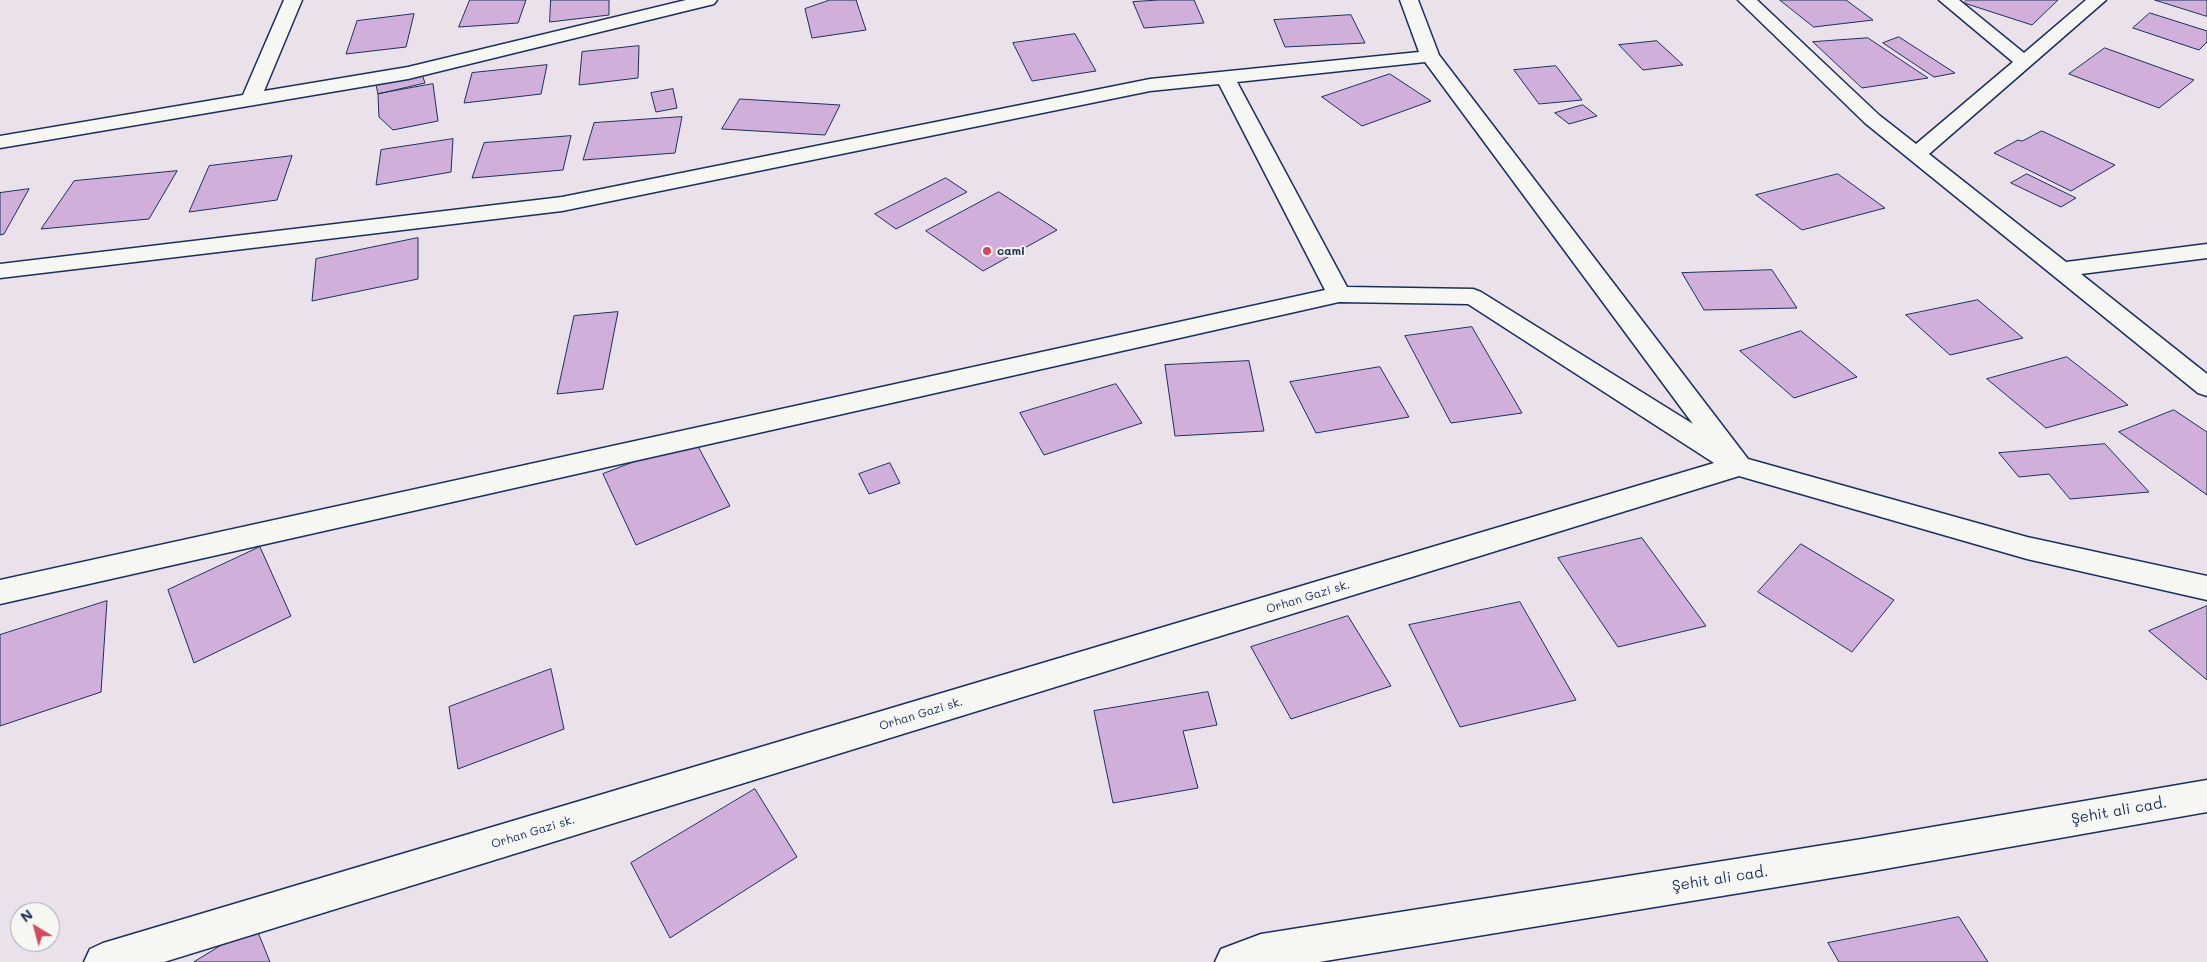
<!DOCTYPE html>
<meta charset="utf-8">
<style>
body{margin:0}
#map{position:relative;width:2207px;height:962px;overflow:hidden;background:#ebe1eb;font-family:Mali,sans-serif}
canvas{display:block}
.north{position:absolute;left:10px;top:902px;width:50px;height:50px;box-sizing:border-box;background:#f6f6f2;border:1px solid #9ea6b7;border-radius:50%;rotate:323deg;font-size:14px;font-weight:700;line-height:20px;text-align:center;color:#1b2f5e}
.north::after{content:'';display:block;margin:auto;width:18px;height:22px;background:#d1495b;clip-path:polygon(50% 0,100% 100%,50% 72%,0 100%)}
</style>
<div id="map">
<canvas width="2207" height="962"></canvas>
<div class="north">N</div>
</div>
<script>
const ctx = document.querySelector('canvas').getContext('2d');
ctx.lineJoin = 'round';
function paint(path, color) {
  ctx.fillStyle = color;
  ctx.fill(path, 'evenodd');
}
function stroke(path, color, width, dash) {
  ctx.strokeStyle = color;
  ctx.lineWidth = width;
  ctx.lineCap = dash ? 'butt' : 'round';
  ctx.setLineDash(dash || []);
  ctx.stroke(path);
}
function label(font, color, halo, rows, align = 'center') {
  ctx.font = font + ' Mali,sans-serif';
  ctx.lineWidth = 4;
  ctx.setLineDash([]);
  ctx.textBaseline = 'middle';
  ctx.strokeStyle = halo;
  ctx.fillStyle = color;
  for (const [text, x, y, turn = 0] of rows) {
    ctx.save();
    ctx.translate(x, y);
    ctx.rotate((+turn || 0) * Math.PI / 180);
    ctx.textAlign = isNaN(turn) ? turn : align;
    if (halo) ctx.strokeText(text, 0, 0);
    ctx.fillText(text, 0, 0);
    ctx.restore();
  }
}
const building = new Path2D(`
 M470,0H526L518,23L459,27Z
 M551,0H609V15L550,22Z
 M830,0H856L866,30L812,38L805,9Z
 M1159,0H1194L1204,23L1144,28L1133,2Z
 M1780,0H1846L1873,20L1814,27Z
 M1967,0H2058L2032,25L1964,3Z
 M2155,0H2207V16Z
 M2150,13L2207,31V42L2199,50L2133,28Z
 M414,14L406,47L346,54L357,21Z
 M1351,15L1365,43L1285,47L1274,20Z
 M1075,34L1096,71L1032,81L1013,43Z
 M1899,37L1955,73L1934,77L1883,43Z
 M1868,38L1928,78L1862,88L1813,42Z
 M1657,41L1683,65L1643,70L1619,45Z
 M639,46L638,78L579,85L582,52Z
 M2105,48L2194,80L2159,108L2069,74Z
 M547,65L541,94L464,103L472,73Z
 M1556,66L1582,100L1539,104L1514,70Z
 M422,74L425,83L378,94L376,85Z
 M1390,74L1431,101L1362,126L1322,97Z
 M433,84L438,121L393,130L379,117L378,94Z
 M673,89L677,108L656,112L651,93Z
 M740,99L840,105L825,135L722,129Z
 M1583,105L1597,116L1569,124L1555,113Z
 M682,117L675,153L583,160L594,123Z
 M2042,131L2115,165L2071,191L1994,153L2018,140L2022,141Z
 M571,136L563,170L472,178L484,143Z
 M453,139L451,172L376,185L381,150Z
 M292,156L277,200L189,212L209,166Z
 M177,171L149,219L41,229L74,181Z
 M1838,174L1885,208L1802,230L1756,195Z
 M2027,174L2076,198L2061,207L2011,183Z
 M946,178L967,192L896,229L875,214Z
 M29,189L4,234L0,235V193Z
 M999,192L1057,230L983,271L926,231Z
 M418,238V279L312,301L316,259Z
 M1772,270L1797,308L1704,310L1682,273Z
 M1978,300L2023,338L1950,355L1906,315Z
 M618,312L603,389L557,394L574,316Z
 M1472,327L1522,413L1451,423L1405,336Z
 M1801,331L1857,377L1794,398L1740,351Z
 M2067,357L2128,405L2046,428L1987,379Z
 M1249,361L1264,431L1175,436L1165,365Z
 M1380,367L1409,417L1316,433L1290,382Z
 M1116,384L1142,423L1044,455L1020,413Z
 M2174,410L2207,432V495L2119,432Z
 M694,439L730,506L636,545L603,474Z
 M2105,444L2149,492L2070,499L2049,474L2019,477L1999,453Z
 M890,463L900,483L869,494L859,474Z
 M1642,538L1706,626L1618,647L1558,558Z
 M1801,544L1894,600L1852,652L1758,592Z
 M260,547L291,616L194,663L168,590Z
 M107,601L101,692L0,726V635Z
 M1520,602L1576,700L1460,727L1409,625Z
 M2207,606V680L2149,631Z
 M1348,616L1391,686L1291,719L1251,647Z
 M551,669L564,729L458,769L449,707Z
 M1208,692L1217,725L1183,731L1198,788L1113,803L1094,711Z
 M755,789L797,857L670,938L631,863Z
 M1959,917L1988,962H1839L1828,943Z
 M255,925L270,962H194Z`);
paint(building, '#d0b0db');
stroke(building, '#1b2f5e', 1);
const minor = new Path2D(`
 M284,0H302L264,91L408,67L686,0H717L714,4L408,79L0,148V136L243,95Z
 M1400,0H1418L1439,55L1748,459L2027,537L2207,576V600L2027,559L1739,476L164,962H84L90,949L103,943L1714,463L1468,304L1339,302L0,604V580L1325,290L1219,84L1150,91L562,211L0,278V264L562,197L1150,79L1419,52ZM1425,62L1693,424L1481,292L1473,289L1347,287L1237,82Z
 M1738,0H1757L1879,115L1916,144L2013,62L1939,0H1959L2024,53L2086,0H2106L1929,154L2066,262L2207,244V258L2081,274L2207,374V396L2198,393L1865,123Z
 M2207,780V812L1862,873L1319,962H1215L1221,949L1261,934L1862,839Z`);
stroke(minor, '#1b2f5e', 3);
paint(minor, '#f6f6f2');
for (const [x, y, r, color] of [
 [987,251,5,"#d1495b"]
]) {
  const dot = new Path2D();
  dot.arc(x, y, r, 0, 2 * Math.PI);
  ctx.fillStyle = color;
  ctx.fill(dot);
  stroke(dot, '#f6f6f2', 2);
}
label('bold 12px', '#1b2f5e', '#f6f6f2', [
 ["cami",997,251]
], 'left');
label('12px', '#1b2f5e', '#f6f6f2', [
 ["Orhan Gazi sk.",1308,597,-17],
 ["Orhan Gazi sk.",921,714,-17],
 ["Orhan Gazi sk.",533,832,-17]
]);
label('15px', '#1b2f5e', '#f6f6f2', [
 ["Şehit ali cad.",2119,811,-10],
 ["Şehit ali cad.",1720,879,-9]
]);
</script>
